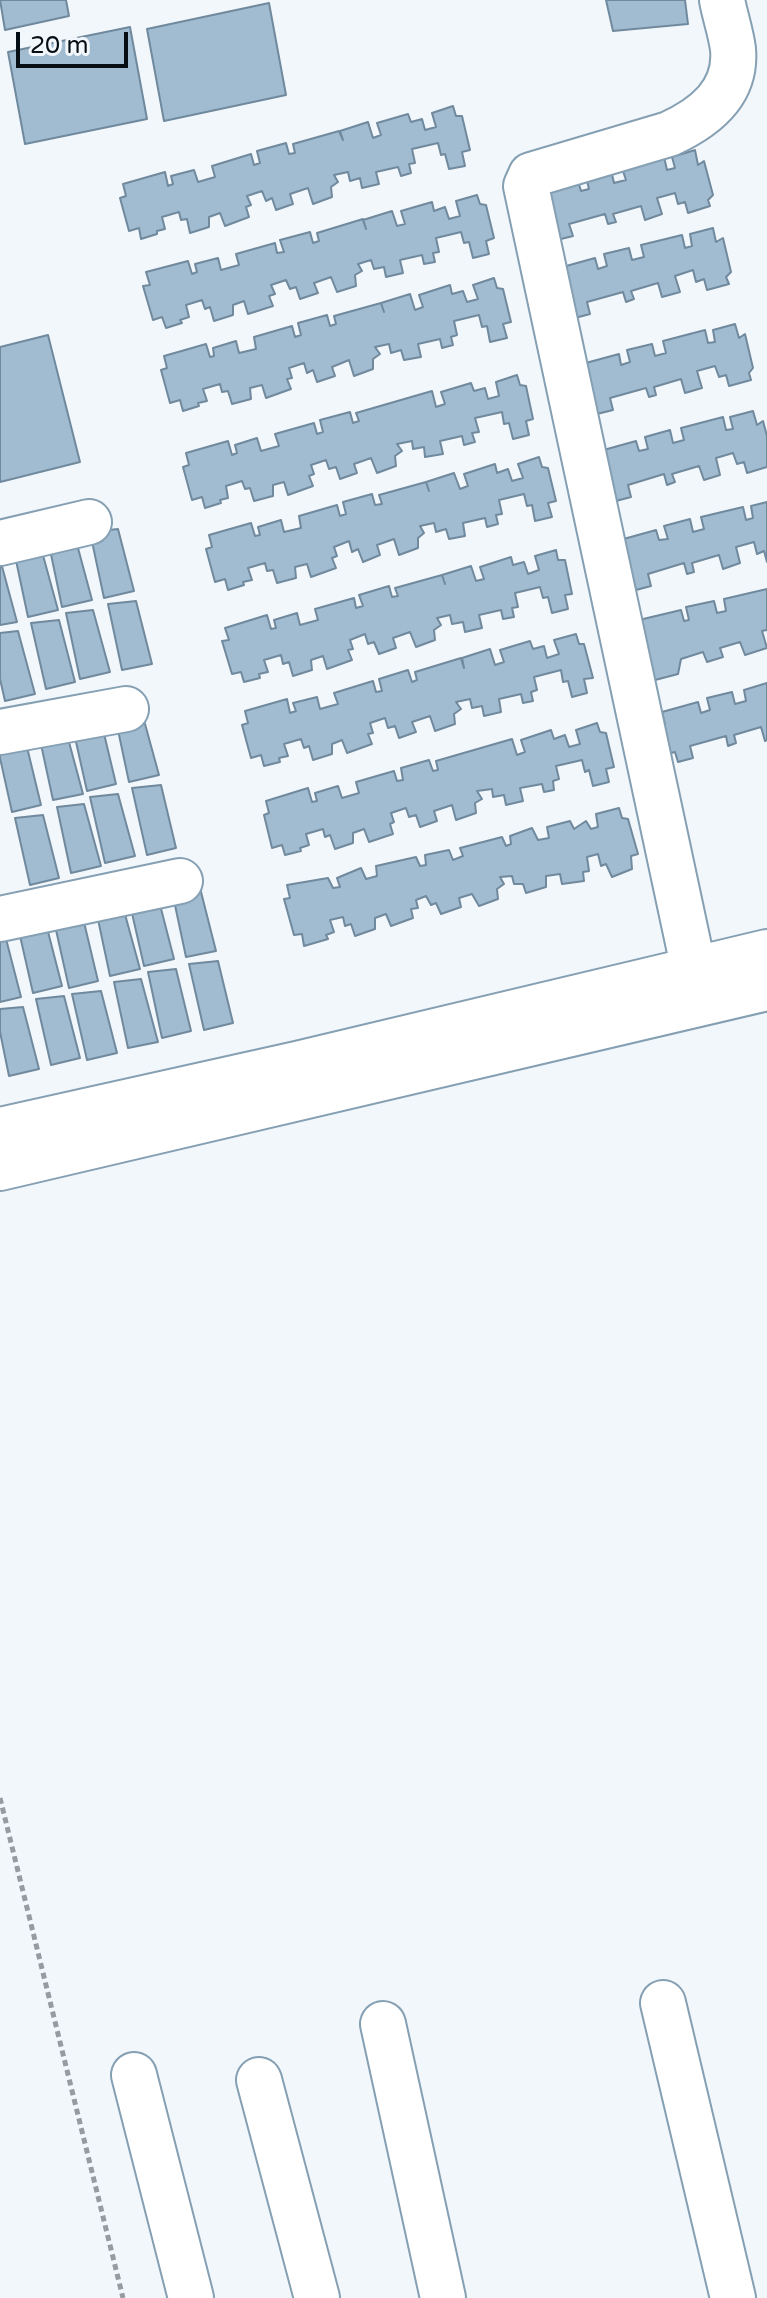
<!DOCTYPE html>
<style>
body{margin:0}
#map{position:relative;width:767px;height:2298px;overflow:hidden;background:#f2f7fc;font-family:"Varela Round",sans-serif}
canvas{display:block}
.scale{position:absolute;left:16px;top:32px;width:112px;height:36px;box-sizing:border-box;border:4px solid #050e15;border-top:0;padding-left:10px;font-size:24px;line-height:28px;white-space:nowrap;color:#050e15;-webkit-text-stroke:6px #f2f7fc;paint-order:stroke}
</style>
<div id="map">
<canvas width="767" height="2298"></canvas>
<div class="scale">20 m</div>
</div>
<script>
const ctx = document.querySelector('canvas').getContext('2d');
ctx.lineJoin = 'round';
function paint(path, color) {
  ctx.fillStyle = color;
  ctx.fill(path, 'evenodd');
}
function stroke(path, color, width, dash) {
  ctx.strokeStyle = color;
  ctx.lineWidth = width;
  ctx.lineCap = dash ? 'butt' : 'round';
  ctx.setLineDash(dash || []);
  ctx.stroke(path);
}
const building = new Path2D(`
 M0,0H66L69,16L5,30Z
 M606,0H685L688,24L613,31Z
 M269,3L286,95L164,121L147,29Z
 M130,27L147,119L25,144L8,52Z
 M453,106L456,116H462L470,150L462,152L465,166L449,169L445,154L441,155L438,143L412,149L415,163L409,164L411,173L401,176L398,167L376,172L379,184L362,188L360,178L350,181L348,172L334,175L338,182L331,187L332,197L313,204L308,188L290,194L293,204L276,210L272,198L266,201L262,191L247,196L251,205L246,207L249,217L225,226L220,213L209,217V227L190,233L187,219L181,220L179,212L162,217L165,229L157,231V234L141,239L139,228L129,231L120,198L126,196L123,184L165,172L168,186L173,184L171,176L194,170L198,182L215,177L212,166L251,154L254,165L260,163L257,151L286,143L289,154L295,153L293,144L339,131L343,140L340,131L368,122L373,138L381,135L377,123L408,114L411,122L422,119L425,130L436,127L432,113Z
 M695,150L698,165L704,161L713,195L708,200L710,206L688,213L685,202L678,204L675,193L657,198L662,214L645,220L641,206L613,214L616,222L608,224L605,214L569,224L573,236L557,240L541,191L578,181L581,191L589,189L586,177L611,170L614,183L626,180L622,168L664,157L667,170L675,168L672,157Z
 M477,195L480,204L486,205L494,238L486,241L489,254L473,258L469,242L464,243L461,232L436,238L439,252L433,253L435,262L424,264L422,255L400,260L403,273L386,277L384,267L374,269L371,260L358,264L362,271L355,275L356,286L337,292L331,277L314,283L318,293L300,299L296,287L290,289L286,280L271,285L275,294L269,296L273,306L248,314L244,301L233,305V315L214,321L210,307L205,309L202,300L186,305L189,317L180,320L182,323L166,328L162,317L153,320L143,286L150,285L146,272L188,261L192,274L197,272L195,264L218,258L221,270L239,265L236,254L275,243L277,253L284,252L280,240L310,232L313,243L319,241L317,233L363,219L366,229L363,220L392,211L397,226L405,224L401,211L432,202L434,211L445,207L449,219L460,216L456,201Z
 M713,228L716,242L723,238L731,272L726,277L729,284L707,290L704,279L696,282L693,270L675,276L680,292L662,297L658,283L631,291L634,299L626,302L623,292L587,302L590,314L575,318L559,268L595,258L598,269L607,266L604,254L629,248L632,260L644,257L641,245L682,235L685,248L692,246L690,234Z
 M494,278L497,288L503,289L511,322L503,324L507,338L490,342L487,326L482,327L479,315L454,321L457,335L451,337L453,345L442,348L440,339L418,344L421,357L404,360L401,350L391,353L389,344L375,347L380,354L373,359V369L354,376L349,360L332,367L335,376L317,382L313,370L307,373L304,363L289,368L292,378L287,379L291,389L266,398L262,385L250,388L251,399L232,404L228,391L222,392L220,384L203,389L207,401L198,403L199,406L183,411L180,400L170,403L161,370L167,368L164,356L206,344L210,357L214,356L213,348L236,341L239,353L256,349L254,337L292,326L295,337L301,335L298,323L327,315L330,326L336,324L334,316L381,303L384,312L381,303L410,294L415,310L423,307L419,295L450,285L452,294L463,291L467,302L478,299L473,285Z
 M735,324L739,338L745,334L753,368L749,373L751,380L729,386L726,375L719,377L715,366L697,371L702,388L685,393L681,379L654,387L656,395L649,397L646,388L610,398L613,410L597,414L582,364L619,354L621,365L630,362L627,350L652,344L655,356L666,353L663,341L705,330L708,343L715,342L713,330Z
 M48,335L80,462L0,482V347Z
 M517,375L520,385L526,386L533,419L526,421L529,435L513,439L509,423L504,424L502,412L475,418L479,432L472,433L475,442L464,445L462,436L440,441L443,454L425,457L424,447L413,449L412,441L397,444L402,451L395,456L396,466L377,473L371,458L354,464L357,473L340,479L336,467L329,469L326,460L311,465L314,474L309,476L313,486L288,495L284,482L273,485V496L254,501L250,488L245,489L242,481L226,486L228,498L220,500L221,503L205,508L202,497L192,500L183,467L189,465L186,453L228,441L232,455L237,453L235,445L257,438L261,451L279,446L275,434L314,423L317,434L323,432L320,420L350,412L353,423L359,421L356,413L432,391L436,407L445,404L441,392L471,383L474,391L485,388L488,399L499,396L496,382Z
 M753,411L757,425L763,421L767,436V467L747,473L744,462L737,464L733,453L716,458L720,475L704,480L699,466L672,474L675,482L667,485L664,474L628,485L631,497L616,501L600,451L636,441L639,451L648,449L645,437L670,430L673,443L684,440L681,428L723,417L726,430L733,429L730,417Z
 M539,457L542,467L548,468L556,501L548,503L552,517L535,521L532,505L527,506L524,494L499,500L502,514L496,515L498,524L487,527L485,518L463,523L465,536L449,539L446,529L436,532L434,523L420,526L424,533L418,538V548L399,555L394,539L377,545L380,555L363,562L358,549L352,552L349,541L334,547L337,556L332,558L336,568L311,577L307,564L295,567L296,578L277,583L273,570L267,571L265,563L248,568L252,580L243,582L244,585L228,590L225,579L215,582L206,549L212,547L209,535L251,523L255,536L260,535L258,527L281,520L284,532L301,528L299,516L337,505L340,516L346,514L343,502L372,494L375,505L382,504L379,495L426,482L429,491L426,482L454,473L460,489L468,486L464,474L495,464L497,473L508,469L512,481L523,478L518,464Z
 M767,502V562L764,551L757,554L754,542L736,547L740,563L723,569L719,555L692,563L694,572L687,574L684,563L648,574L651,586L636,590L633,580L625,582L620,540L656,530L659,540L668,539L664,526L690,519L693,532L704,529L701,517L743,507L746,520L753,518L751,506Z
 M118,529L134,591L104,598L90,532Z
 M75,537L92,600L62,607L48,540Z
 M41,548L58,610L28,617L14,551Z
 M556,550L558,560H565L572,594L565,595L568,609L552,613L548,597L543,598L540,587L515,593L518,607L512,608L514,617L503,619L501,610L479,615L482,628L465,632L463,622L452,624L450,615L437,618L441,625L434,630L435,640L416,647L410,632L393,638L396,648L379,654L374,642L368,644L365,634L350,640L353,649L348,650L352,660L327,669L323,656L311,660L312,670L293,676L289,662L283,664L281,655L264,660L268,672L259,674L260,678L244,682L241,672L232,674L222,641L229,640L225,628L267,615L271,629L276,628L274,620L297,613L300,625L318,620L315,609L354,598L356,608L363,606L359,595L389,586L392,597L398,596L395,588L442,575L445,584L442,575L471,566L476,581L484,579L480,567L511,557L513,565L524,562L528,574L539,570L535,556Z
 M0,559L17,622L0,625Z
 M767,589V630L762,631L767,648L745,655L740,642L720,648L723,657L707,662L703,652L681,659L678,674L655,680L652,669L645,671L639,620L681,610L684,621L689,620L686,607L714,601L717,613L726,611L724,599Z
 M136,601L152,664L122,670L108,604Z
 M93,610L110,672L80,679L66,613Z
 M59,620L75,682L46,689L31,623Z
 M18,631L35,694L5,701L0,679V633Z
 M576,634L579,644H584L593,678L584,679L587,693L572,697L568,681L563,682L561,670L534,677L537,690L531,692L533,701L523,703L521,694L499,699L501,712L484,716L482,706L472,708L470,699L456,702L461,709L454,714L455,724L435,731L430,716L412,722L416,732L399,738L395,726L388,728L385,718L370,723L373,733L368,734L372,744L347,753L342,740L332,744V754L313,760L309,746L304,748L301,739L284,744L288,756L279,758L280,762L264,766L261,755L251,758L242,725L248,723L245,711L287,699L290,713L296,711L293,703L317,697L320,709L338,704L334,693L373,681L376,692L382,691L379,679L408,670L412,682L417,680L415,672L461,658L464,668L462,658L490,649L495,665L504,662L500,650L530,641L533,649L544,646L547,658L559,654L554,640Z
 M767,683V740L765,741L761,727L734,735L736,743L728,746L726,736L690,746L693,758L678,762L675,752L667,754L659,726L665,724L662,712L698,702L701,713L710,710L707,698L732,692L735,704L746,701L744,690Z
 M142,713L159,775L129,782L115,716Z
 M101,721L116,784L87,791L72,724Z
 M597,723L600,732L606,733L614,767L606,769L609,782L593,786L589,770L585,772L582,760L556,766L559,779L553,781L554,790L544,792L542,784L520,788L523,801L506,805L504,795L493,797L492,789L477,791L482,799L475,803L476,813L456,820L452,805L434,811L437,821L420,827L416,815L409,817L406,808L391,813L394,822L390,824L393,834L369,842L364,829L353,833V843L335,849L330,835L325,837L323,829L306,834L309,845L300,848L301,851L285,855L282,845L272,848L264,815L269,813L266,801L308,788L312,802L317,801L315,793L338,786L342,798L359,793L356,782L394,771L397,781L403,780L401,768L429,760L433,771L438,770L436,761L512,739L517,755L525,752L521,740L551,730L554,739L565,735L569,747L580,744L576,730Z
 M66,731L83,794L53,800L39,735Z
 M26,743L41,805L12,812L0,758V746Z
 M161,785L176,848L147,855L132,788Z
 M118,794L135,856L105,863L90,797Z
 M84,804L101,866L71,873L57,807Z
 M619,808L622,818L628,819L638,854L631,856L632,869L612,877L606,864L601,866L598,854L587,857L589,871L583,872L584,881L562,884L560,874L546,876V887L526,893L523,884H514L512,876L500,877L504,884L497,889L498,899L479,906L472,894L459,898L461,907L441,914L436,903L431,905L426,896L416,900L418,908L411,909L413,918L391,926L386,914L375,918V929L355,936L351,924L345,926L343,917L330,920L334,932L326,935L328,939L304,946L302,934L294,935L284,899L290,898L287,885L328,878L333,888L340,887L337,878L361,868L366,879L377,876L376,866L416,857L420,866L426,865L425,855L449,850L453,860L463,856L460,848L502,837L506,846L511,844L510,836L532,828L538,840L549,838L547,827L570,821L574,829L586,821L591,829L598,827L596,814Z
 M43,815L59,878L30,885L15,818Z
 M200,888L216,951L186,957L172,891Z
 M158,897L174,959L144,966L129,900Z
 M123,907L140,969L110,976L96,910Z
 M83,918L98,981L69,988L54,921Z
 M46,924L62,986L33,993L18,927Z
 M0,935H5L21,997L0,1002Z
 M218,961L233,1023L204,1030L189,964Z
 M176,969L191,1031L162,1038L148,972Z
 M141,979L158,1042L128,1048L114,982Z
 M101,991L117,1053L87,1060L72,994Z
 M64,996L80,1058L51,1065L36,999Z
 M23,1007L39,1069L9,1076L0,1032V1009Z`);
paint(building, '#a1bbd0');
stroke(building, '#70899d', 2);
const minor = new Path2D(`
 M0,543L89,522
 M0,732L126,709
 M0,919L180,881
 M701,1003L526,186L531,175L669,134C704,118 737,93 733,49C731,33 725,16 722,0
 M0,1130L297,1064L767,952
 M0,1168L767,988
 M663,2003L733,2298
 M383,2024L443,2298
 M134,2075L191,2298
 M259,2080L317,2298`);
stroke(minor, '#859fb3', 48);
stroke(new Path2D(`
 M0,1798L123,2298`), '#959ca1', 5, [6, 4]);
stroke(minor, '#fff', 44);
</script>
